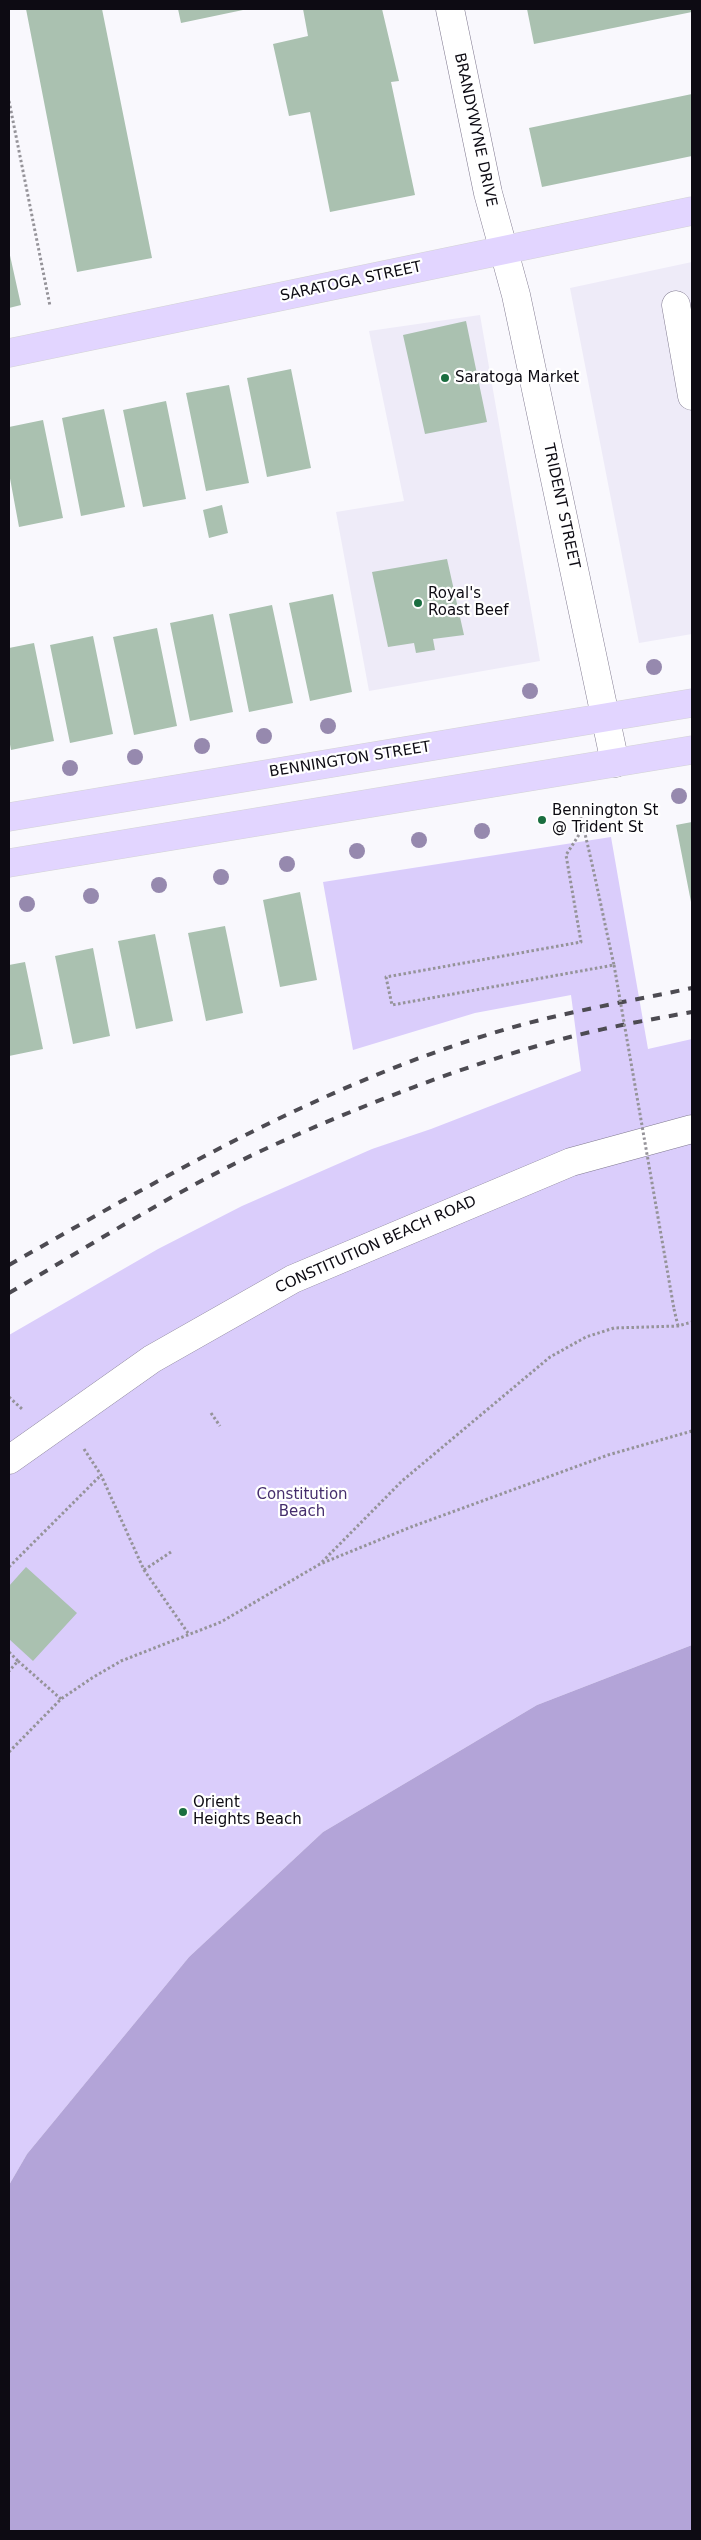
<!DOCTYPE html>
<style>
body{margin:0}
#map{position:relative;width:701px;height:2540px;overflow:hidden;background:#f9f8fd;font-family:"DejaVu Sans",sans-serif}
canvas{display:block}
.frame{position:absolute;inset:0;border:10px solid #0d0b13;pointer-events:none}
</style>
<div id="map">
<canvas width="701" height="2540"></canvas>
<div class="frame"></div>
</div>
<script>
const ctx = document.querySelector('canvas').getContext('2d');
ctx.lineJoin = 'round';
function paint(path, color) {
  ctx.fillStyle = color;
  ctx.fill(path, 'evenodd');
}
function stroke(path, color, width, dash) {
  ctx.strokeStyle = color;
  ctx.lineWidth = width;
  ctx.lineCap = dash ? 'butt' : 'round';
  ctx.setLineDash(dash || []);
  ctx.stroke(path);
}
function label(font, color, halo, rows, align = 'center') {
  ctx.font = font + ' "DejaVu Sans",sans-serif';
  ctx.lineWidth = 4.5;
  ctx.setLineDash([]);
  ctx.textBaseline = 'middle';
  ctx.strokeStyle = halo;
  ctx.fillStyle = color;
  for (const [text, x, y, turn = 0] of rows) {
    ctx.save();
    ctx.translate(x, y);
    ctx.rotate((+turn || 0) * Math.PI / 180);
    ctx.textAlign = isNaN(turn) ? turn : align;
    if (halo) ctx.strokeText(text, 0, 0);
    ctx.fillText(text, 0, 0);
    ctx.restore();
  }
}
paint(new Path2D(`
 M692,262V634L639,643L570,288Z
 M480,315L540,661L369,691L336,512L404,501L369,331Z`), '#eeebf8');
paint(new Path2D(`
 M611,837L648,1049L692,1039V1645L537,1705L323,1832L189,1957L27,2154L9,2185V1335L158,1249L242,1206L372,1149L431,1129L581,1071L571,995L475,1013L353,1050L323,882Z`), '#dacdfb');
paint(new Path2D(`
 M692,1645V2531H9V2185L27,2154L189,1957L323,1832L537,1705Z`), '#b3a4d8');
paint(new Path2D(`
 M26,9H102L152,258L77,272Z
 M178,9H243V10L181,23Z
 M303,9H382L399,81L391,82L415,195L330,212L310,112L289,116L273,44L308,36Z
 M527,9H691L692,12L534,44Z
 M692,94V156L542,187L529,128Z
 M9,251L21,305L9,308Z
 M466,321L487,422L425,434L403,335Z
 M291,369L311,468L267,477L247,378Z
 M229,385L249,483L206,491L186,393Z
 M166,401L186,499L143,507L123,410Z
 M104,409L125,507L81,516L62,418Z
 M43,420L63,518L19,527L9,473V427Z
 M222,505L228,533L209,538L203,510Z
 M447,559L464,635L433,639L435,650L416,653L414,643L388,647L372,572Z
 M333,594L352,692L310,701L289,603Z
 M272,605L293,703L249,712L229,614Z
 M213,614L233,712L190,721L170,623Z
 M157,628L177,726L134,735L113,637Z
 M93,636L113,734L70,743L50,645Z
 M34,643L54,741L11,750L9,739V648Z
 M692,822V902H691L676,825Z
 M300,892L317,980L280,987L263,900Z
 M225,926L243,1013L206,1021L188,933Z
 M155,934L173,1021L136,1029L118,941Z
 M93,948L110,1036L73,1044L55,956Z
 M25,962L43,1049L9,1056V965Z
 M26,1567L77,1613L33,1661L9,1639V1586Z`), '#aac1b0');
const minor = new Path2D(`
 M450,9L488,193L516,295L615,763
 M676,305L692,396
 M9,1460L152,1359L293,1279L571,1162L692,1129`);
const major = new Path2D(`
 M9,353L692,211
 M9,817L692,703
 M9,863L692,750`);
stroke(minor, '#807a90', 29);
stroke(major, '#d3d3d5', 29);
stroke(new Path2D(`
 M9,101L50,306
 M578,806C592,859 602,912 614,965L392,1005L386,977L581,942L566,855L584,827
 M674,1309L678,1326
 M9,1397L22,1409
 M211,1413L220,1426
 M84,1449L101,1475L144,1570L188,1633
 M322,1562L402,1481L550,1357L586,1337L614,1328L678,1326L692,1322
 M9,1567L101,1475
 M144,1570L171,1552
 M9,1652L18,1661L9,1671
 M18,1661L61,1699
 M9,1752L61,1699L92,1678L121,1661L221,1622L320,1564L411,1527L608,1455L692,1431`), '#959399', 3, [2.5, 2.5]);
stroke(minor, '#fff', 28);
stroke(major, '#e2d5ff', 28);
stroke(new Path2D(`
 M9,1265C165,1176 320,1086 493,1033C558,1013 626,1002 692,988
 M9,1293C96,1242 183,1186 276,1144C370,1102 475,1061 574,1036C613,1026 653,1019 692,1012`), '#4d4b52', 4, [9, 9]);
stroke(new Path2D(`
 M614,965L674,1309`), '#959399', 3, [2.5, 2.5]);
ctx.fillStyle = '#9689ae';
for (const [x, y] of [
 [654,667],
 [530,691],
 [328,726],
 [264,736],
 [202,746],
 [135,757],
 [70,768],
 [679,796],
 [482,831],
 [419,840],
 [357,851],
 [287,864],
 [221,877],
 [159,885],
 [91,896],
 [27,904]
]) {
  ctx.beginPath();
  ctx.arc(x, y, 8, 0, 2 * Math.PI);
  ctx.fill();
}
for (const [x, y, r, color] of [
 [445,378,5,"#1a6e40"],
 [418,603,5,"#1a6e40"],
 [542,820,5,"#1a6e40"],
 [183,1812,5,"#1a6e40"]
]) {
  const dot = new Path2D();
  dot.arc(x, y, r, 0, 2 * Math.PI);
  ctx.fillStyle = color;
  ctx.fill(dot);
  stroke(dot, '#fff', 2);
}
label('15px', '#0d0b13', '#fff', [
 ["BRANDYWYNE DRIVE",475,130,78],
 ["SARATOGA STREET",351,282,-12],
 ["TRIDENT STREET",561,506,78],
 ["BENNINGTON STREET",350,760,-9],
 ["CONSTITUTION BEACH ROAD",376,1245,-24]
]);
label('15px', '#0d0b13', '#fff', [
 ["Saratoga Market",455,378],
 ["Royal's",428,594],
 ["Roast Beef",428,611],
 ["Bennington St",552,811],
 ["@ Trident St",552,828],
 ["Orient",193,1803],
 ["Heights Beach",193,1820]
], 'left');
label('15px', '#452e6d', '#fff', [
 ["Constitution",302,1495],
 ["Beach",302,1512]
]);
</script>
